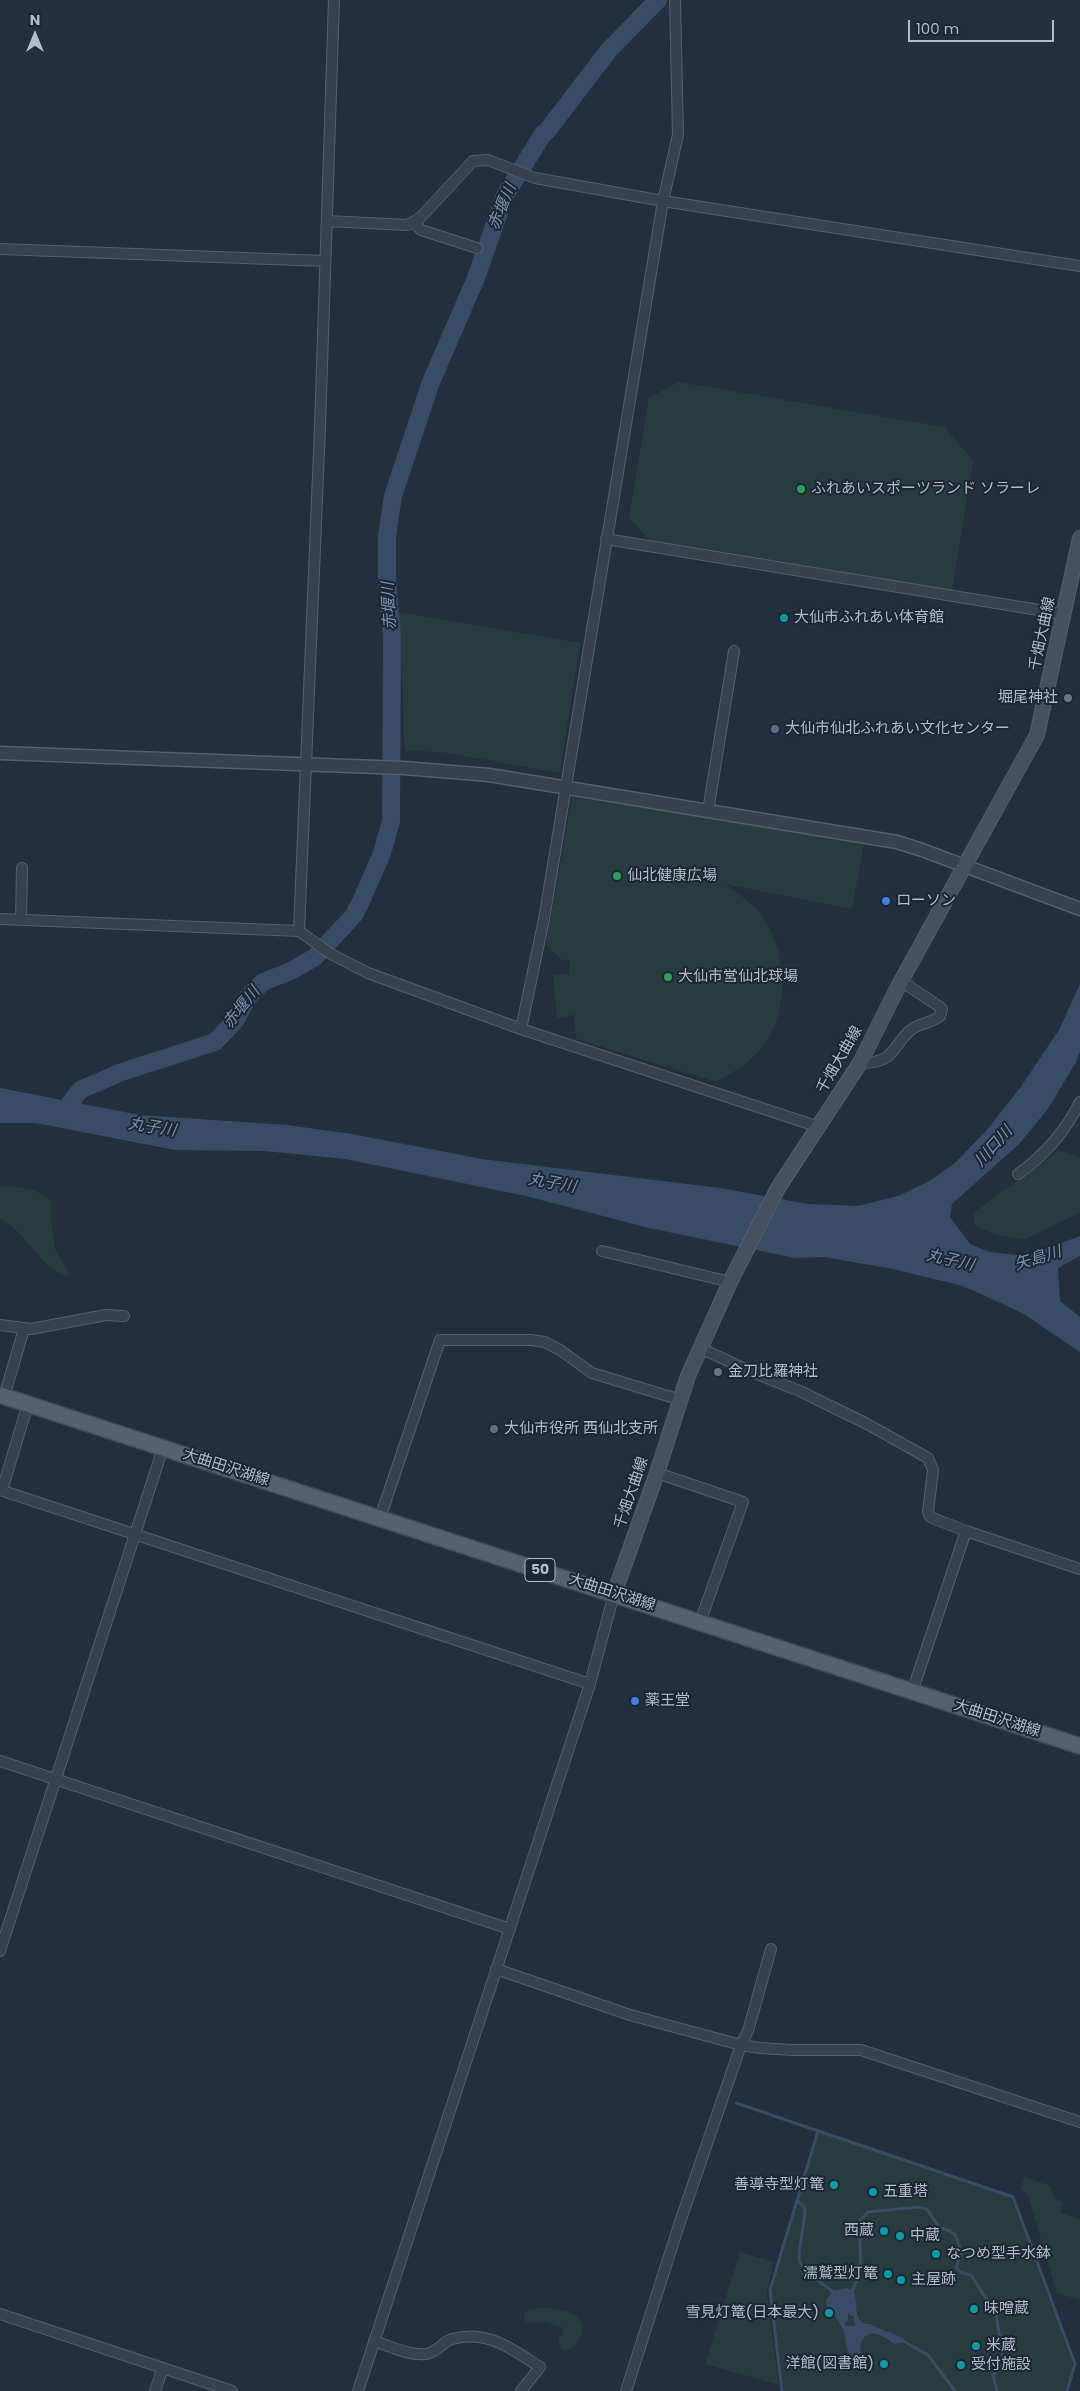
<!DOCTYPE html>
<meta charset="utf-8">
<style>
body{margin:0}
#map{position:relative;width:1080px;height:2391px;overflow:hidden;background:#242f3e;font-family:Poppins,sans-serif}
canvas{display:block}
.north{position:absolute;left:10px;top:10px;width:50px;height:50px;-webkit-text-stroke:4px #1d2633;paint-order:stroke;rotate:0deg;font-size:14px;font-weight:700;line-height:20px;text-align:center;color:#b4bcc9}
.north::after{content:'';display:block;margin:auto;width:18px;height:22px;background:#b4bcc9;clip-path:polygon(50% 0,100% 100%,50% 72%,0 100%)}
.scale{position:absolute;left:908px;top:20px;width:146px;height:22px;box-sizing:border-box;border:2px solid #b4bcc9;border-top:0;padding-left:6px;font-size:15px;line-height:18px;white-space:nowrap;color:#b4bcc9;-webkit-text-stroke:4px #1d2633;paint-order:stroke}
</style>
<div id="map">
<canvas width="1080" height="2391"></canvas>
<div class="north">N</div>
<div class="scale">100 m</div>
</div>
<script>
const ctx = document.querySelector('canvas').getContext('2d');
ctx.lineJoin = 'round';
function paint(path, color) {
  ctx.fillStyle = color;
  ctx.fill(path, 'evenodd');
}
function stroke(path, color, width, dash) {
  ctx.strokeStyle = color;
  ctx.lineWidth = width;
  ctx.lineCap = dash ? 'butt' : 'round';
  ctx.setLineDash(dash || []);
  ctx.stroke(path);
}
function label(font, color, halo, rows, align = 'center') {
  ctx.font = font + ' Poppins,"Noto Sans JP",sans-serif';
  ctx.lineWidth = 4;
  ctx.setLineDash([]);
  ctx.textBaseline = 'middle';
  ctx.strokeStyle = halo;
  ctx.fillStyle = color;
  for (const [text, x, y, turn = 0] of rows) {
    ctx.save();
    ctx.translate(x, y);
    ctx.rotate((+turn || 0) * Math.PI / 180);
    ctx.textAlign = isNaN(turn) ? turn : align;
    if (halo) ctx.strokeText(text, 0, 0);
    ctx.fillText(text, 0, 0);
    ctx.restore();
  }
}
paint(new Path2D(`
 M678,382L945,427L973,461L952,591L651,542L629,517L649,398Z
 M399,612L580,643L560,773L441,752L405,751Z
 M572,797L732,821L864,844L852,909L725,884C739,895 754,903 764,919C787,954 789,1002 768,1039C756,1059 736,1071 716,1082L576,1039L574,1015L557,1018L553,975L569,974L570,959L563,961L546,945Z
 M1060,1150L1080,1158V1213L1023,1240L996,1235L975,1226L973,1213Z
 M0,1186C20,1187 36,1187 51,1201V1217L55,1249L69,1274L66,1276C44,1268 34,1248 19,1233C14,1227 6,1223 0,1218Z
 M818,2131L1013,2197L1075,2364L1067,2391H782L770,2291Z
 M1024,2177L1051,2186C1051,2196 1054,2199 1063,2202L1060,2213L1080,2219V2300L1057,2293L1027,2192L1021,2190Z
 M740,2252L774,2262L767,2292L779,2385L705,2364Z
 M546,2308C555,2310 570,2310 577,2317C589,2328 578,2349 564,2351L560,2347L558,2338L562,2336L564,2328L545,2322L525,2323L524,2314L529,2309Z`), '#263c3f');
paint(new Path2D(`
 M1080,984V1052L1075,1064L1047,1110L1019,1144L952,1204L950,1217L970,1244L989,1252L1027,1256L1080,1236V1256L1058,1268L1060,1301L1080,1317V1352L1024,1314L979,1293L959,1285L893,1269L824,1257L795,1258L649,1228L526,1196L345,1159L265,1151L175,1150L36,1123H0V1088L140,1115L287,1125L352,1134L482,1159L720,1188L808,1204L858,1206L898,1196L931,1180L955,1163L986,1131L1020,1088L1059,1030Z
 M846,2288L853,2290C859,2302 852,2315 864,2324H869L903,2338L905,2342L894,2344C885,2337 869,2326 862,2341C860,2345 860,2347 861,2353L854,2358C844,2350 847,2343 844,2332C841,2324 835,2317 832,2309L827,2307L826,2301L832,2291ZM848,2314L854,2317L855,2326H846L844,2323L848,2320Z`), '#394c67');
stroke(new Path2D(`
 M736,2103L1013,2197L1075,2364L1067,2391
 M797,2200L805,2208C806,2222 796,2254 800,2262C807,2274 822,2283 832,2291
 M853,2290L861,2267L859,2222L868,2212L919,2207L927,2209L939,2227L950,2231L955,2235L962,2252L956,2267L960,2272L971,2275L996,2314L1004,2363L993,2375L997,2391
 M905,2342L928,2355L955,2391
 M782,2391L770,2290L818,2131`), '#394c67', 3);
stroke(new Path2D(`
 M63,1113L80,1090L122,1072L215,1042L235,1021L248,997L263,982L293,970L315,957L354,915L363,897L382,853L391,821L392,637L387,580V536L393,496L431,382L476,278L505,195L543,134L547,131L609,50L658,0`), '#394c67', 18);
const minor = new Path2D(`
 M327,221L407,225L420,218L473,161L488,160L535,178L663,201L1080,266
 M414,222L421,230L477,248
 M0,249L325,261
 M606,539L1063,614
 M708,811L734,651
 M0,919L299,931L331,954L368,973L521,1029L819,1127
 M21,920L22,868
 M299,931L320,427L334,0
 M521,1029L544,919L663,201L678,135L675,0
 M860,1063C897,1063 890,1047 912,1029C921,1023 932,1023 940,1016L942,1009L940,1007L901,981
 M1018,1174C1045,1155 1065,1132 1080,1102
 M602,1251L730,1282
 M0,1325L31,1329L106,1315L124,1316
 M700,1348L752,1372L802,1392L867,1424L928,1458L933,1470L928,1512L930,1517L966,1531
 M4,1397L24,1329
 M657,1473L743,1502L700,1622
 M0,1490L590,1684
 M2,1490L28,1404
 M380,1518L440,1340H531L545,1342L560,1350L592,1373L681,1400
 M912,1692L966,1531L1080,1569
 M0,1761L510,1929
 M0,1951L163,1448
 M496,1969L630,2015L741,2045L760,2048L792,2050H861L1080,2122
 M0,2314L232,2391
 M374,2341C390,2346 409,2356 426,2354C437,2353 442,2342 452,2339C487,2329 512,2349 540,2367L521,2391
 M155,2391L163,2368
 M358,2391L567,1754L590,1684L614,1594
 M626,2391L679,2225L741,2045L748,2031L771,1949`);
const tertiary = new Path2D(`
 M0,753L404,768L489,775L897,842L922,850L1080,909`);
const secondary = new Path2D(`
 M614,1594L657,1473L688,1376L730,1282L778,1188L860,1063L901,981L1037,735L1080,538`);
const primary = new Path2D(`
 M0,1395L1080,1746`);
stroke(minor, '#565f6c', 12);
stroke(tertiary, '#565f6c', 15);
stroke(secondary, '#565f6c', 16);
stroke(primary, '#414a57', 18);
stroke(minor, '#38414e', 10);
stroke(tertiary, '#38414e', 12);
stroke(secondary, '#465061', 14);
stroke(primary, '#56606e', 15);
for (const [x, y, r, color] of [
 [801,489,5,"#2e9e5b"],
 [784,618,5,"#0f9aa8"],
 [1068,698,5,"#6b7280"],
 [775,729,5,"#5c6f8a"],
 [617,876,5,"#2e9e5b"],
 [886,901,5,"#3f7fe0"],
 [668,977,5,"#2e9e5b"],
 [718,1372,5,"#6b7280"],
 [494,1429,5,"#5c6f8a"],
 [635,1701,5,"#3f7fe0"],
 [834,2185,5,"#0f9aa8"],
 [873,2192,5,"#0f9aa8"],
 [884,2231,5,"#0f9aa8"],
 [900,2236,5,"#0f9aa8"],
 [936,2254,5,"#0f9aa8"],
 [888,2274,5,"#0f9aa8"],
 [901,2280,5,"#0f9aa8"],
 [974,2309,5,"#0f9aa8"],
 [829,2313,5,"#0f9aa8"],
 [976,2346,5,"#0f9aa8"],
 [884,2364,5,"#0f9aa8"],
 [961,2365,5,"#0f9aa8"]
]) {
  const dot = new Path2D();
  dot.arc(x, y, r, 0, 2 * Math.PI);
  ctx.fillStyle = color;
  ctx.fill(dot);
  stroke(dot, '#1d2633', 2);
}
for (const [x, y, w] of [
 [540,1570,30]
]) {
  const box = new Path2D();
  box.roundRect(x - w / 2, y - 11.5, w, 23, 4);
  ctx.fillStyle = '#1d2633';
  ctx.fill(box);
  stroke(box, '#b4bcc9', 1);
}
label('bold 14px', '#b4bcc9', null, [
 ["50",540,1570]
]);
label('15px', '#b4bcc9', '#1d2633', [
 ["ふれあいスポーツランド ソラーレ",811,489],
 ["大仙市ふれあい体育館",794,618],
 ["堀尾神社",1058,698,"right"],
 ["大仙市仙北ふれあい文化センター",785,729],
 ["仙北健康広場",627,876],
 ["ローソン",896,901],
 ["大仙市営仙北球場",678,977],
 ["金刀比羅神社",728,1372],
 ["大仙市役所 西仙北支所",504,1429],
 ["薬王堂",645,1701],
 ["善導寺型灯篭",824,2185,"right"],
 ["五重塔",883,2192],
 ["西蔵",874,2231,"right"],
 ["中蔵",910,2236],
 ["なつめ型手水鉢",946,2254],
 ["濡鷲型灯篭",878,2274,"right"],
 ["主屋跡",911,2280],
 ["味噌蔵",984,2309],
 ["雪見灯篭(日本最大)",819,2313,"right"],
 ["米蔵",986,2346],
 ["洋館(図書館)",874,2364,"right"],
 ["受付施設",971,2365]
], 'left');
label('15px', '#b4bcc9', '#1d2633', [
 ["千畑大曲線",1043,634,-78],
 ["千畑大曲線",840,1060,-60],
 ["大曲田沢湖線",226,1468,18],
 ["千畑大曲線",632,1493,-71],
 ["大曲田沢湖線",612,1593,18],
 ["大曲田沢湖線",997,1719,18]
]);
label('italic 16px', '#7c92b1', '#1d2633', [
 ["赤堰川",503,207,-67],
 ["赤堰川",390,606,-93],
 ["赤堰川",242,1008,-51],
 ["丸子川",152,1128,9],
 ["川口川",994,1147,-48],
 ["丸子川",552,1184,10],
 ["矢島川",1038,1259,-17],
 ["丸子川",950,1261,13]
]);
</script>
